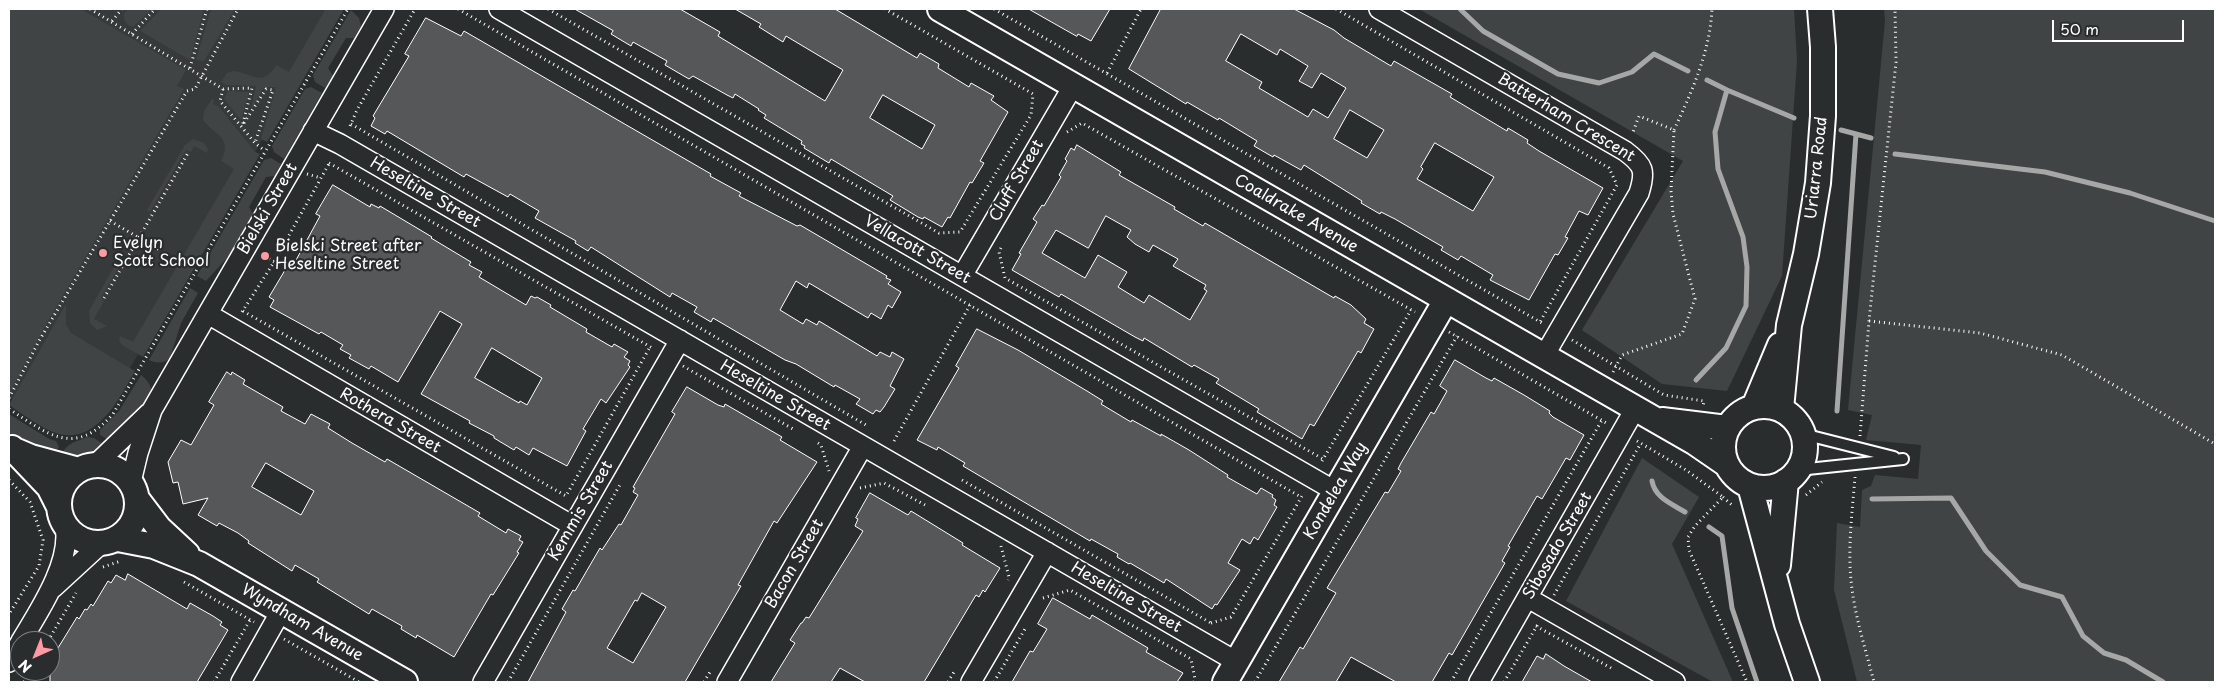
<!DOCTYPE html>
<style>
body{margin:0}
#map{position:relative;width:2224px;height:691px;overflow:hidden;background:#2a2d2e;font-family:"Playpen Sans",sans-serif}
canvas{display:block}
.frame{position:absolute;inset:0;border:10px solid #fff;pointer-events:none}
.north{position:absolute;left:10px;top:631px;width:50px;height:50px;box-sizing:border-box;background:#2a2d2e;border:1px solid #7f8182;border-radius:50%;rotate:224deg;font-size:14px;font-weight:700;line-height:20px;text-align:center;color:#fff}
.north::after{content:'';display:block;margin:auto;width:18px;height:22px;background:#ff9aa2;clip-path:polygon(50% 0,100% 100%,50% 72%,0 100%)}
.scale{position:absolute;left:2052px;top:20px;width:132px;height:22px;box-sizing:border-box;border:2px solid #fff;border-top:0;padding-left:6px;font-size:15px;line-height:18px;white-space:nowrap;color:#fff;-webkit-text-stroke:4px #2a2d2e;paint-order:stroke}
</style>
<div id="map">
<canvas width="2224" height="691"></canvas>
<div class="frame"></div>
<div class="north">N</div>
<div class="scale">50 m</div>
</div>
<script>
const ctx = document.querySelector('canvas').getContext('2d');
ctx.lineJoin = 'round';
function paint(path, color) {
  ctx.fillStyle = color;
  ctx.fill(path, 'evenodd');
}
function stroke(path, color, width, dash) {
  ctx.strokeStyle = color;
  ctx.lineWidth = width;
  ctx.lineCap = dash ? 'butt' : 'round';
  ctx.setLineDash(dash || []);
  ctx.stroke(path);
}
function label(font, color, halo, rows, align = 'center') {
  ctx.font = font + ' "Playpen Sans",sans-serif';
  ctx.lineWidth = 4.5;
  ctx.setLineDash([]);
  ctx.textBaseline = 'middle';
  ctx.strokeStyle = halo;
  ctx.fillStyle = color;
  for (const [text, x, y, turn = 0] of rows) {
    ctx.save();
    ctx.translate(x, y);
    ctx.rotate((+turn || 0) * Math.PI / 180);
    ctx.textAlign = isNaN(turn) ? turn : align;
    if (halo) ctx.strokeText(text, 0, 0);
    ctx.fillText(text, 0, 0);
    ctx.restore();
  }
}
paint(new Path2D(`
 M9,9H338L130,368L49,422L9,397Z`), '#373a3b');
paint(new Path2D(`
 M9,9H81L186,70L177,86L184,89L44,328L9,394Z
 M128,9H152L133,27C126,25 123,20 124,13Z
 M161,9H204L190,60L140,31Z
 M211,9H235L204,61L196,60Z
 M323,9H344L267,142L261,139L276,87H264L251,110L256,86L226,85L221,82L227,73L233,71C250,72 262,89 276,65L289,72L325,10Z
 M1419,9H1794L1797,61L1782,276L1727,391L1662,384L1582,330L1683,161Z
 M1884,9H2215V682H1857L1834,590L1837,523L1860,527L1862,490L1871,486L1875,475L1918,479L1921,445L1866,440L1872,415L1848,410L1885,21Z
 M351,10L359,18L361,27L354,38H346L328,68L333,76L325,88L315,82L313,75Z
 M311,87L322,93L284,159L274,152L272,146L305,89Z
 M228,91L249,92L241,120L224,99Z
 M212,99L214,100L213,104L219,107L255,152L260,154L143,357L122,345L119,340L120,336L133,342L234,169L221,161C234,137 213,134 203,120L204,111Z
 M193,139L204,143L208,149L207,153L194,146L191,152L186,150L150,212L147,210L185,145Z
 M271,158L281,164L275,176L266,177L249,207L253,214L228,257L206,281L197,276L264,160Z
 M120,256L124,258L101,298L104,301L94,319L107,326L97,330L90,323L89,311Z
 M190,288L198,293L181,323L170,358C165,364 155,363 149,360Z
 M66,304V324L71,333L135,371C119,399 96,446 56,433C40,428 23,414 9,405Z
 M141,375C145,378 152,385 151,391C147,407 122,429 112,442L100,435V430L119,411Z
 M9,414L49,439L56,441L59,447L51,457L11,435L9,432Z
 M87,437L94,438L103,444L104,447C88,456 78,461 60,457C69,441 72,444 87,437Z
 M1642,458L1699,497L1672,544L1733,682H1713L1566,601Z`), '#414445');
stroke(new Path2D(`
 M1460,9L1483,31L1558,74L1599,83L1632,72L1654,54L1688,71
 M1727,90L1794,118
 M1841,130L1871,138
 M1895,154L2045,172L2130,193L2215,221
 M1696,380L1726,348L1746,306L1747,267L1743,237L1718,169L1715,132L1727,90L1707,80
 M1837,411L1856,134
 M1652,481C1655,498 1672,504 1685,512
 M1872,499L1951,498L1986,551L2020,585L2062,597L2083,636L2104,653L2126,660L2163,682
 M1709,527L1722,536L1732,608L1757,682`), '#a6a7a7', 5);
const building = new Path2D(`
 M575,9H680L720,32L718,36L825,101L843,70L786,36L783,42L759,27L761,24L735,9H835L917,58L920,53L939,64L938,68L969,87L971,83L994,96L991,100L1008,112L980,161L984,163L972,183L970,182L950,218L948,217L942,227L924,217L923,219L918,217L890,200L893,196L831,159L829,163L804,148L805,146L801,144L802,141L764,118L766,115L758,110L759,109L735,94L733,98L727,95L693,76L689,79L665,65L667,61L633,42L631,46L611,34L613,31ZM883,95L935,125L922,149L870,118Z
 M1029,9H1110L1091,41L1078,34L1077,36Z
 M1161,9H1294L1334,30L1344,38L1391,66L1394,61L1452,94L1450,97L1507,131L1508,128L1528,140L1527,143L1539,151L1603,188L1588,215L1579,211L1565,237L1568,238L1558,255L1555,254L1529,300L1490,280L1493,275L1461,256L1458,260L1441,250L1443,247L1395,219L1381,212L1380,214L1361,203L1362,201L1304,165L1301,170L1274,155L1273,157L1254,146L1257,141L1219,118L1218,120L1187,102L1186,104L1129,69ZM1241,34L1277,55L1280,49L1308,66L1299,81L1312,88L1321,73L1346,88L1328,118L1313,109L1308,117L1259,88L1262,82L1226,61ZM1350,110L1384,130L1367,158L1334,139ZM1435,143L1494,177L1473,211L1417,179L1423,169L1421,167Z
 M426,18L461,36L464,31L711,174L710,176L741,193L739,196L797,226L800,225L887,276L886,278L891,280L888,284L901,292L892,308L888,305L881,319L871,313L868,318L809,283L807,288L796,281L780,310L803,324L806,319L817,325L819,321L877,356L880,352L890,357L892,352L904,359L890,386L895,389L884,407L880,412L876,410L873,414L856,404L860,399L835,385L834,387L796,364L785,360L713,318L711,322L694,312L697,307L672,293L670,297L591,247L588,251L575,243L576,241L535,218L539,211L510,194L508,197L466,174L464,177L387,131L385,134L371,126L375,118L373,116L409,56L405,54Z
 M1077,145L1121,172L1119,175L1175,207L1174,209L1203,226L1205,223L1334,298L1335,296L1351,305L1366,319L1364,323L1374,329L1361,353L1358,351L1314,426L1310,424L1302,439L1257,412L1259,409L1216,383L1219,379L1194,365L1192,367L1144,338L1143,341L1135,337L1061,294L1059,297L1012,270L1021,254L1019,253L1037,222L1033,219L1042,205L1044,206L1061,177L1059,175L1067,161L1065,159L1071,148L1074,150ZM1106,216L1131,230L1127,237L1135,244L1149,252L1153,245L1178,259L1173,266L1206,285L1204,289L1207,291L1190,320L1149,295L1144,303L1118,287L1127,272L1098,255L1085,278L1042,253L1056,230L1088,248Z
 M333,185L370,207L371,204L379,208L380,206L432,237L431,238L471,262L469,265L482,272L479,277L526,305L531,296L535,298L537,297L551,305L550,307L587,329L586,332L612,347L614,344L628,352L624,357L630,361L628,365L630,367L606,403L601,399L583,429L586,431L567,466L533,448L529,455L516,447L514,450L494,438V436L469,423L470,421L421,394L462,324L440,311L398,382L371,366L369,369L349,358L351,355L340,349L343,345L321,332L319,334L270,307L274,300L269,297L291,260L295,262L320,216L316,214ZM492,348L542,378L527,405L520,401L519,403L475,378Z
 M977,329L1018,350L1087,391L1103,401L1101,404L1131,422L1132,420L1161,436V434L1189,450L1228,475L1227,477L1257,494L1261,488L1273,495L1272,497L1276,500L1274,505L1277,507L1258,540L1254,537L1250,544L1242,539L1228,563L1240,570L1217,605L1215,604L1212,609L1166,579L1164,583L1130,563L1129,564L1117,557L1118,554L1091,539L1090,541L963,466L965,463L938,447L937,450L917,440L959,368L956,366Z
 M1455,360L1486,378L1492,381L1494,378L1524,395L1550,411L1549,413L1553,417L1584,435L1570,460L1566,458L1542,499L1537,496L1508,546L1510,547L1502,561L1505,563L1452,655L1449,653L1432,682H1396L1351,657L1336,682H1279L1300,647L1303,649L1306,644L1336,593L1327,588L1385,492L1388,493L1401,471L1398,469L1401,463L1431,412L1434,414L1447,391L1440,386Z
 M227,372L231,375L232,372L245,380L243,384L283,407L281,411L305,424L311,414L330,424L328,428L352,443L385,462L387,459L480,513L478,516L506,533L508,529L521,536L519,540L523,542L517,552L519,553L493,595L491,594L454,657L417,635L416,638L401,629L402,626L372,609L369,614L317,582L319,579L295,565L292,571L248,543L249,541L238,533L219,523L217,526L198,515L208,498L183,504L178,482L173,483L168,462L181,440L191,445L214,405L209,402ZM266,463L314,491L301,515L252,487Z
 M687,387L718,405L724,407L725,404L782,437L780,440L785,443L817,462L777,523L774,521L738,585L741,586L685,682H528L566,612L562,609L573,590L575,591L600,548L602,550L619,524L621,525L638,495L633,492L635,488L633,487L675,414L672,412ZM642,593L666,607L633,663L607,648L635,600L637,601Z
 M870,493L908,515L911,511L963,543L962,545L1000,568L985,592L983,590L979,597L976,595L924,682H865L840,668L831,682H771L795,643L790,640L801,623H802L806,617L809,618L863,531L855,526L858,519L856,518Z
 M128,574L187,609L190,603L213,616L222,622L220,625L228,630L197,682H50V661L77,617L79,619L85,609L87,610L91,604L93,606L108,581L111,583L116,575L125,580Z
 M1053,598L1090,619L1092,615L1148,648L1146,652L1183,673L1177,682H1012L1030,651L1033,652L1047,629L1038,624Z
 M1546,654L1564,666L1592,682H1522L1537,656L1543,659Z`);
paint(building, '#555758');
stroke(building, '#fff', 1);
const service = new Path2D(`
 M1803,434L1894,457
 M1798,470L1903,459`);
const minor = new Path2D(`
 M499,9L1335,491
 M1379,9L1625,151C1644,165 1646,171 1639,193L1544,356
 M313,131L340,144L1237,662
 M962,276L1073,86
 M208,314L573,526
 M95,465L149,413
 M131,482L138,453L152,410L384,9
 M53,588L102,543
 M1528,598L1675,682
 M21,641C39,611 72,562 65,526
 M9,662L20,643
 M241,682L281,611
 M483,682L680,340
 M727,682L863,446
 M971,682L1047,552
 M1479,682L1635,409`);
const tertiary = new Path2D(`
 M940,9L1694,442L1726,464
 M1723 447a41 41 0 1 1 82 0a41 41 0 1 1-82 0Z
 M1754,407L1780,345
 M1781,409L1789,325L1806,254L1818,183L1823,116V47L1820,9
 M1662,420L1727,428
 M12,448L49,487L59,507
 M17,451L31,457L79,470
 M59 504a39 39 0 1 1 78 0a39 39 0 1 1-78 0Z
 M1750,486L1787,624L1807,682
 M137,499L159,528L187,554
 M118,539L154,546L199,564L405,682
 M1778,565L1786,481
 M1225,682L1446,300`);
stroke(service, '#fff', 14);
stroke(minor, '#fff', 22);
stroke(tertiary, '#fff', 28);
stroke(new Path2D(`
 M90,9L223,89L252,88L242,127
 M458,9L1301,497
 M548,9L939,233L960,232L1031,115L1033,94L885,9
 M994,9L1542,323
 M1336,9L1609,168L1617,185L1540,322
 M112,21L122,9
 M132,34L155,9
 M190,68L207,9
 M1107,73L1141,9
 M223,89L220,101L255,143L265,151
 M244,123L266,89L273,90L255,143
 M351,124L866,425
 M350,126L357,110L415,9
 M1674,130C1692,91 1710,52 1712,9
 M1067,132L1082,123L1415,312
 M329,163L654,349
 M307,174L321,178
 M110,221L160,250
 M1001,248L999,252L1005,278L1323,459
 M265,256L274,262
 M104,298L188,153
 M243,311L566,496L650,347
 M242,312L274,262L330,162
 M1869,321L1980,333L2062,355L2215,444
 M1449,332L1608,424
 M1572,340L1664,395L1704,401L1703,407
 M683,366L793,429
 M1613,372L1622,355L1682,334L1695,299L1673,214L1671,191L1674,130L1639,116L1632,135
 M9,398L39,341L187,91L195,89L238,9
 M9,409C48,434 74,458 113,414L348,9
 M1860,436L1869,321L1896,62L1895,9
 M894,441L970,305
 M1637,441L1686,470L1723,497L1695,526L1688,537L1689,550L1747,682
 M818,443L821,445L829,471
 M1322,461L1411,310
 M1855,477C1852,514 1847,552 1852,589C1856,620 1866,651 1874,682
 M9,480L30,502L43,540L39,566L9,614
 M962,480L1211,623
 M860,488L884,483L927,506
 M1806,495L1822,482
 M1723,497L1733,506
 M1001,546L1009,577L1008,580
 M103,567L121,561
 M184,582L254,622
 M1554,595L1641,443
 M1043,598L1070,590L1191,659L1195,679L1194,682
 M1211,623L1231,617L1302,496
 M1536,626L1611,668
 M284,639L359,682
 M48,641L76,593
 M24,682L31,671
 M214,682L250,620
 M508,682L621,483
 M704,682L710,672
 M948,682L954,672
 M994,682L1025,629
 M1255,682L1457,336
 M1451,682L1602,420
 M1504,682L1538,624`), '#fff', 3, [1, 4]);
stroke(service, '#2a2d2e', 10);
stroke(minor, '#2a2d2e', 19);
stroke(tertiary, '#2a2d2e', 24);
for (const [x, y, r, color] of [
 [103,253,5,"#ff9aa2"],
 [265,256,5,"#ff9aa2"]
]) {
  const dot = new Path2D();
  dot.arc(x, y, r, 0, 2 * Math.PI);
  ctx.fillStyle = color;
  ctx.fill(dot);
  stroke(dot, '#2a2d2e', 2);
}
label('16px', '#fff', '#2a2d2e', [
 ["Batterham Crescent",1566,118,31],
 ["Uriarra Road",1817,168,-84],
 ["Cluff Street",1017,181,-60],
 ["Heseltine Street",425,193,30],
 ["Bielski Street",268,209,-60],
 ["Coaldrake Avenue",1296,214,30],
 ["Vellacott Street",917,250,30],
 ["Heseltine Street",775,396,30],
 ["Rothera Street",390,421,30],
 ["Kondelea Way",1336,491,-60],
 ["Kemmis Street",581,511,-60],
 ["Sibosado Street",1558,546,-60],
 ["Bacon Street",795,564,-60],
 ["Heseltine Street",1126,598,30],
 ["Wyndham Avenue",302,623,30]
]);
label('16px', '#fff', '#2a2d2e', [
 ["Evelyn",113,244],
 ["Scott School",113,262],
 ["Bielski Street after",275,247],
 ["Heseltine Street",275,265]
], 'left');
</script>
